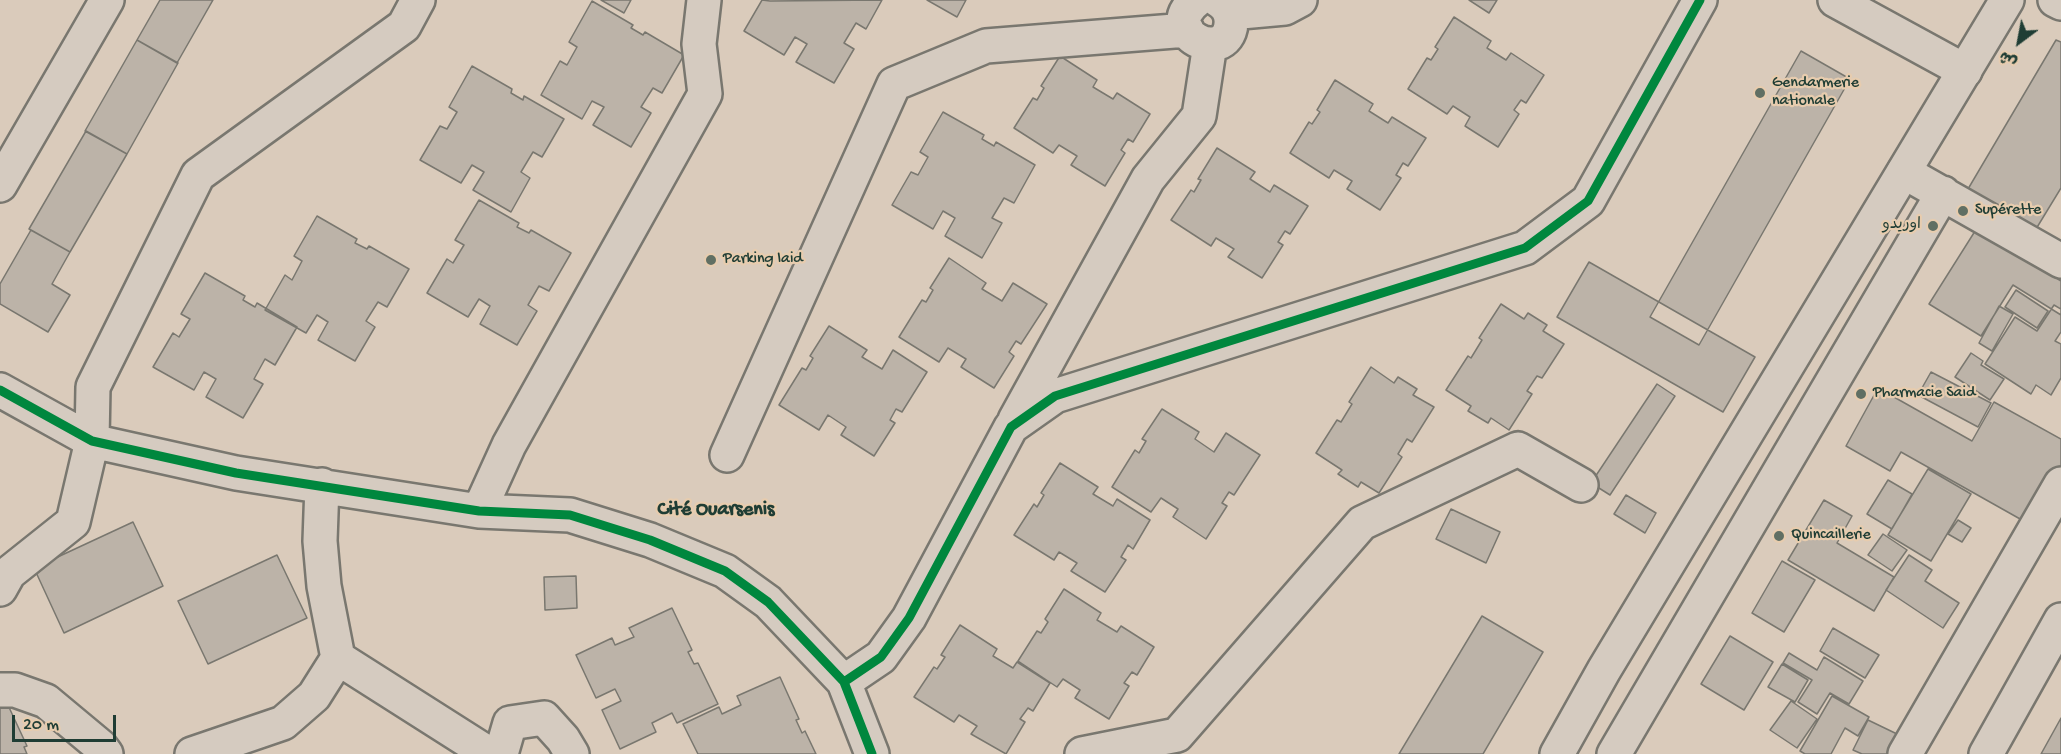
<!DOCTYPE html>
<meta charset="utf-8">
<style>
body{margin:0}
#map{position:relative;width:2061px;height:754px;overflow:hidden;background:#dacbbb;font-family:"Gochi Hand","Playpen Sans Arabic",sans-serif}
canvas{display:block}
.north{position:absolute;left:1989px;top:12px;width:60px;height:60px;-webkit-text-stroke:4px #e7ccae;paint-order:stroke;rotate:212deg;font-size:16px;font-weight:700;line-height:24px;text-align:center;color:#1f3d34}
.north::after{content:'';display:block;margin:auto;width:21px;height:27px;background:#1f3d34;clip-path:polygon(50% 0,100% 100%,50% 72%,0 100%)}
.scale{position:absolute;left:12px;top:715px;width:104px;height:27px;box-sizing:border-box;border:3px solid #1f3d34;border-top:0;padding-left:8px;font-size:18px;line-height:21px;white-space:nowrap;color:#1f3d34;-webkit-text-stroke:4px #e7ccae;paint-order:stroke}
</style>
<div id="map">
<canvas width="2061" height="754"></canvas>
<div class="north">ش</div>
<div class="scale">20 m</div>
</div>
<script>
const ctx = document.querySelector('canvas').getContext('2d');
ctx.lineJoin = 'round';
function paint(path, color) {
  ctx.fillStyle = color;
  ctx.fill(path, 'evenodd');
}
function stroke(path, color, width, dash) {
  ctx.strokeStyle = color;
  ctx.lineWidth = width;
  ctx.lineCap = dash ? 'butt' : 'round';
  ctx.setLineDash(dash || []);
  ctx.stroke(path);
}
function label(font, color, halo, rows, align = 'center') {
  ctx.font = font + ' "Gochi Hand","Playpen Sans Arabic",sans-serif';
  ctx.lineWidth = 4.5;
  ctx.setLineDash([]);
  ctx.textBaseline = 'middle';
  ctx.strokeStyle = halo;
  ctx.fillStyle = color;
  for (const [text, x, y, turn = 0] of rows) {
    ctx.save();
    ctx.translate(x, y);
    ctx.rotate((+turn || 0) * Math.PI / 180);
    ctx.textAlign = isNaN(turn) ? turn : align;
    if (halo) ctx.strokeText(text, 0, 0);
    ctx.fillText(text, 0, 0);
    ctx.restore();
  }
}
const building = new Path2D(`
 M160,0H213L177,63L137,40Z
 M601,0H631L624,13Z
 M762,0L770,1L882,0L866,29L856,23L844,43L854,49L834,83L796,62L807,44L795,37L784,55L744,31Z
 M927,0H966L957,17Z
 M1469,0H1497L1489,13Z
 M592,1L633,25L631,28L643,35L645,32L684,55L662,93L653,88L641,107L651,113L631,147L593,125L604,107L592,101L582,119L541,95L560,61L567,65L577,47L569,42Z
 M1454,17L1491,41L1487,48L1506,60L1511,53L1544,75L1526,103L1521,100L1514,110L1519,114L1498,147L1465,126L1470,117L1453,106L1447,114L1408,89L1427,58L1431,60L1438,49L1435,47Z
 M137,40L178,63L127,154L85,131Z
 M2056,40L2061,42V188L2036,229L1968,189Z
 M1801,51L1850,79L1699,345L1650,317Z
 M1060,56L1097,80L1093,87L1113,99L1117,93L1150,114L1133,142L1128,139L1121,150L1125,153L1105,186L1071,165L1077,156L1059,145L1053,153L1014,128L1033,98L1037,100L1044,88L1041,86Z
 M472,66L512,89L511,93L523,100L524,96L564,119L542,157L533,152L521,172L530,178L511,212L473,190L484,172L472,165L461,183L420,160L440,126L447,129L457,112L449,107Z
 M1335,80L1373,104L1369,111L1388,123L1392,117L1426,138L1408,166L1403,163L1396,175L1401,178L1380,210L1347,189L1352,181L1334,170L1329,178L1290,153L1309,122L1312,124L1320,112L1317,110Z
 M943,112L984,135L982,139L994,146L996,142L1035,165L1014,203L1004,198L992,218L1002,223L982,258L945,236L955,218L943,211L933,229L892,205L911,172L918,175L928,157L920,152Z
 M86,131L127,154L70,252L29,229Z
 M1217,148L1255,172L1250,179L1270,192L1274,185L1308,206L1290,234L1285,231L1278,242L1283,245L1262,278L1228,257L1234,249L1216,238L1211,246L1171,220L1191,190L1194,192L1201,180L1198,179Z
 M479,200L519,223L517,227L529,233L531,230L571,253L549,291L539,286L528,305L537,311L517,345L480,324L490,306L479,299L468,317L427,293L447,259L453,263L464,245L455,240Z
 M317,216L357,239L355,243L367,249L369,246L409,269L387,307L378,302L366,321L375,327L355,361L318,340L328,322L317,315L306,333L265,310L285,275L292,280L302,261L294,256Z
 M1977,228L2061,281V315L2013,285L1981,336L1929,304Z
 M31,230L70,252L52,284L70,295L48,332L0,304V284Z
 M949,258L986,283L982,289L1002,301L1013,283L1047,304L1021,344L1016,341L1009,352L1014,356L994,388L961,367L966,359L948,348L939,362L899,337L922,300L926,302L933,290L930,288Z
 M1589,262L1755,357L1723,412L1557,317Z
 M205,273L245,296L243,300L255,307L257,303L297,327L275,365L265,359L254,379L263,384L243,418L206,397L216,379L204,372L194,390L153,367L173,333L179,337L190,319L181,314Z
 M2016,290L2048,311L2037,328L2005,307Z
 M1501,304L1524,319L1528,313L1547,325L1543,331L1564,344L1542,378L1537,376L1527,391L1532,394L1509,430L1491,418L1488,423L1468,411L1471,406L1446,390L1468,356L1471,358L1482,340L1479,338Z
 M2054,305L2061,309V332L2055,341L2061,344V378L2051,395L2036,385L2031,394L1985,364L2015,317L2037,331Z
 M1999,306L2013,314L1992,351L1979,343Z
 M829,326L867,350L862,357L882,369L893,350L927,372L902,412L896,409L890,420L895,423L874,456L841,435L846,427L828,415L819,430L779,405L802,368L806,370L813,358L810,356Z
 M1971,353L1983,361L1981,365L2004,379L1990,400L1955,377Z
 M1371,367L1394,383L1398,377L1417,389L1413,395L1434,407L1412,442L1407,439L1398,454L1402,457L1379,493L1361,482L1358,487L1338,474L1342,470L1316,453L1337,420L1341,422L1352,404L1349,402Z
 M1931,372L1991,403L1978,427L1918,395Z
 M1657,384L1675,396L1610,495L1591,483Z
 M1878,388L1972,441L1994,402L2061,439V467L2029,524L1901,452L1890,471L1846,446Z
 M1162,409L1199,432L1195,439L1214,452L1226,433L1260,455L1234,495L1229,492L1222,503L1227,506L1206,539L1173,517L1178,509L1161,498L1151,512L1112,487L1135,450L1139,453L1146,441L1142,439Z
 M1060,463L1098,487L1093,494L1113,506L1117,499L1150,520L1133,549L1128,545L1121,557L1126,560L1105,592L1071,571L1077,563L1059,552L1054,560L1014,535L1034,504L1037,507L1044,495L1041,493Z
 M1928,469L1971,494L1931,561L1888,535Z
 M1888,480L1912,494L1892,529L1867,514Z
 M1626,495L1656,513L1645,533L1614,514Z
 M1824,500L1852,516L1837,543L1894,577L1874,611L1788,560Z
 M1451,509L1500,532L1486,563L1436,539Z
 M1958,520L1971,528L1962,542L1948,534Z
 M133,522L163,586L64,633L34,568Z
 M1883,534L1907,550L1892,571L1868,555Z
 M277,555L307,618L208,664L178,601Z
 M1909,555L1932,570L1925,581L1959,603L1943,628L1886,590Z
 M1782,561L1815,580L1784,632L1752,613Z
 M576,576L577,608L545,610L544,577Z
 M1064,589L1101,613L1097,620L1117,632L1121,626L1154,647L1137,675L1132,672L1124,683L1129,686L1109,719L1075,698L1080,690L1063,679L1057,687L1018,661L1037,631L1041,633L1048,622L1045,619Z
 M672,608L692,650L688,652L694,664L698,663L718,704L677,723L672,713L652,723L656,732L620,749L602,710L621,701L615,689L596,698L576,655L612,638L615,645L634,637L629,628Z
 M1482,616L1543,652L1483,754H1399Z
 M960,625L997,649L993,656L1013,668L1017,662L1050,683L1033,711L1028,708L1020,719L1025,722L1006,754L971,734L977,726L959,715L954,722L914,697L934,667L937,669L945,657L941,655Z
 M1833,628L1879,655L1865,678L1820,651Z
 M1730,636L1773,662L1744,710L1701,684Z
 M1789,653L1817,670L1824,657L1863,681L1849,704L1830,693L1817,714L1798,702L1812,680L1783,663Z
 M1782,664L1808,680L1795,702L1768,687Z
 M780,677L799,719L796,720L802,733L805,731L816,754H698L683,724L719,707L722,714L741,705L737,696Z
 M1832,696L1869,717L1858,736L1845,728L1831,754H1805L1800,751Z
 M1791,701L1817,719L1797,748L1770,730Z
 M7,703L27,746L24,747L27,754H0V707Z
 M2061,718V754H2041Z
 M1868,720L1897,734L1888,754H1862L1853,750Z`);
paint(building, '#bcb3a8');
stroke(building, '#79776f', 1.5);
const minor = new Path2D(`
 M1197,0C1155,32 1227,67 1231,24C1232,13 1227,5 1218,0
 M1835,0L1965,71
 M2055,0L2061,3
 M1230,13L1285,8L1300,0
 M1904,172L2061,261
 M0,185L107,0
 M0,390L92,441L236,473L479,511L570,515L650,540L725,571L768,602L844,682L872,754
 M1015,420L1148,179L1199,116L1210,44
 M727,455L894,84L986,46L1187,30
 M479,511L509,445L705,94L699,44L704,0
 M0,589L9,573L73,522L92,441L93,387L198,175L404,26L418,0
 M338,658L489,754
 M844,682L881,657L909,618L1011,427L1055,396L1525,248L1588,201L1700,0
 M0,690H15L46,701L100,746L106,754
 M192,754L283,723L314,696L338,658L324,586L320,541L322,485
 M501,754L510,723L544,718L563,739L572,754
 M1082,754L1177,735L1362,523L1518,449L1581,485
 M1614,754L1943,193
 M1905,754L2061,484
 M1986,754L2061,620`);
const major = new Path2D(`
 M1557,754L1604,670L2007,0`);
stroke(minor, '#79776f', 38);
stroke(major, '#79776f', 38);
stroke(minor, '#d5cbc0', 33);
stroke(major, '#d5cbc0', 33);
stroke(new Path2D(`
 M0,390L92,441L236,473L479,511L570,515L650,540L725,571L768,602L844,682L872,754
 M844,682L881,657L909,618L1011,427L1055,396L1525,248L1588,201L1700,0`), '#00873e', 9);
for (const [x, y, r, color] of [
 [1760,93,6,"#606f63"],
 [1963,211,6,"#606f63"],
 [1933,226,6,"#606f63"],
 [711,260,6,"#606f63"],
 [1861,394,6,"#606f63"],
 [1779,536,6,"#606f63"]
]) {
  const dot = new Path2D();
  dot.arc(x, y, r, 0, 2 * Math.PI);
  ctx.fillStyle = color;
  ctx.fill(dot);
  stroke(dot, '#e7ccae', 2);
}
label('16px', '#1f3d34', '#e7ccae', [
 ["Gendarmerie",1772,84],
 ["nationale",1772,102],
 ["Supérette",1975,211],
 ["اوريدو",1921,226,"right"],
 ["Parking laid",723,260],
 ["Pharmacie Said",1873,394],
 ["Quincaillerie",1791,536]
], 'left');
label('bold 20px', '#1f3d34', '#e7ccae', [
 ["Cité Ouarsenis",716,511]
]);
</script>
